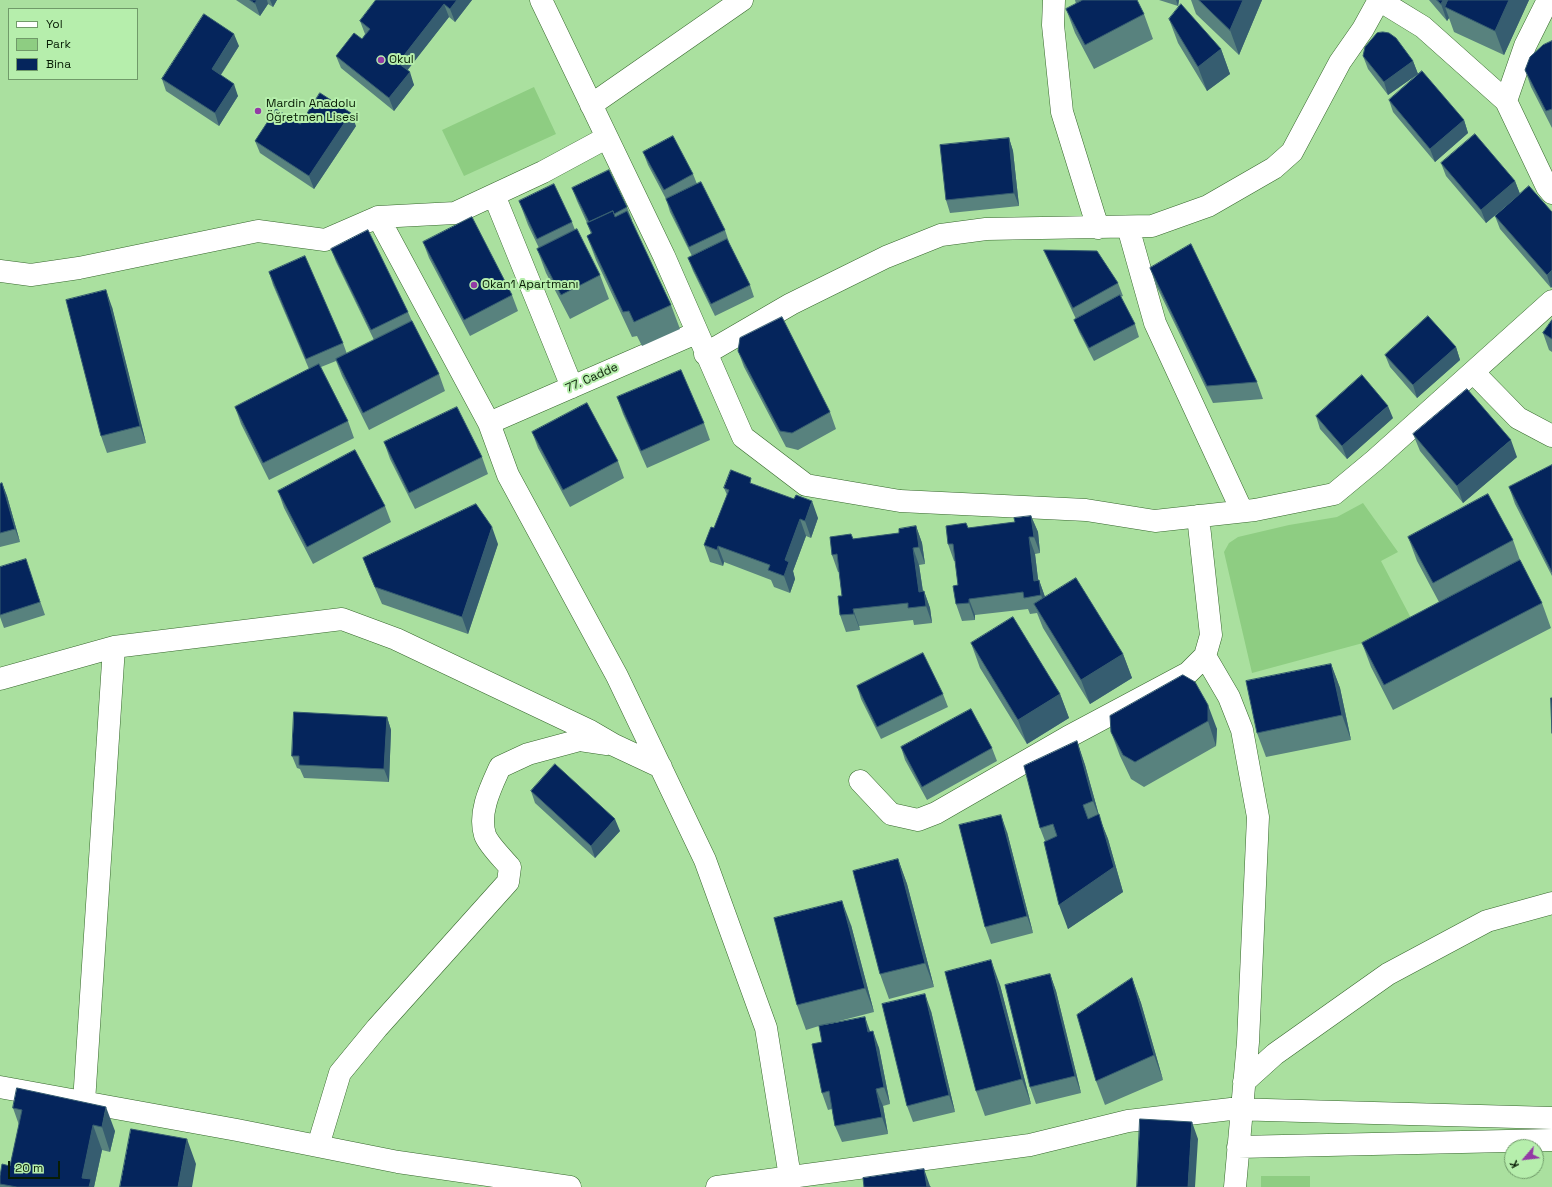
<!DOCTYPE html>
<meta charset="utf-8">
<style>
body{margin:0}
#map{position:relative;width:1552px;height:1187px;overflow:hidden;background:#aae09f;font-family:"Space Grotesk",sans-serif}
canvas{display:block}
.legend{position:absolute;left:8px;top:8px;width:130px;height:72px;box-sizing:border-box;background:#b6eeac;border:1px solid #709a69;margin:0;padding:5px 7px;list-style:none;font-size:12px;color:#081d05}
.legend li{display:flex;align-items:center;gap:8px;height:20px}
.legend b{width:20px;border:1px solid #709a69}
.north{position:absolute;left:1504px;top:1139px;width:40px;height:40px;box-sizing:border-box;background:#b6eeac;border:1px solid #709a69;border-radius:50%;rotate:242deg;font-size:11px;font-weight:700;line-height:16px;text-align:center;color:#081d05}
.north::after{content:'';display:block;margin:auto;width:14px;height:18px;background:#933aa5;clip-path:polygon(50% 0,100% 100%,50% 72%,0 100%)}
.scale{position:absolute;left:8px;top:1161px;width:52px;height:18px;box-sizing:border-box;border:2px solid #081d05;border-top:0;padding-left:5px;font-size:12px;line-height:14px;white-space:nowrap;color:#081d05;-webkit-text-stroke:3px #b6eeac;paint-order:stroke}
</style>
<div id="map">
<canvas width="1552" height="1187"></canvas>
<ul class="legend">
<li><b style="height:5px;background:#fff"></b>Yol</li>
<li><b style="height:11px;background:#8ecd82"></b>Park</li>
<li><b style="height:11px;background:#05255c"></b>Bina</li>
</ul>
<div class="north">K</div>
<div class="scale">20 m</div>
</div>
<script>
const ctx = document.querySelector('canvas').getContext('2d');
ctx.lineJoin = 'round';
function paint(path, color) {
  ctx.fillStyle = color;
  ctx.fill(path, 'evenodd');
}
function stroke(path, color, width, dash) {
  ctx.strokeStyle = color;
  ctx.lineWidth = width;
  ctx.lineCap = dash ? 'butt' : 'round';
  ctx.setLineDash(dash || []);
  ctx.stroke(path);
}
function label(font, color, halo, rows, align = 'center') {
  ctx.font = font + ' "Space Grotesk",sans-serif';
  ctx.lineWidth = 4;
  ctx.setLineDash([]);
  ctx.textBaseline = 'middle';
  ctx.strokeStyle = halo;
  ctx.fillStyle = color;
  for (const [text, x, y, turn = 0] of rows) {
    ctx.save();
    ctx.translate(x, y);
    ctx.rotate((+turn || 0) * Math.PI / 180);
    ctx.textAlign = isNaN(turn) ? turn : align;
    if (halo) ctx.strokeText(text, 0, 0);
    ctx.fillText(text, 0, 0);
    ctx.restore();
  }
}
paint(new Path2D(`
 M534,87L556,134L464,176L442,130Z
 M1363,503L1398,552L1381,561L1412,620L1363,643L1252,673L1224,552L1229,543L1238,537L1289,525L1337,517Z
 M1261,1176H1310V1187H1261Z`), '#8ecd82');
const minor = new Path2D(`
 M541,0L664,256L743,437L806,485L900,501L1086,510L1155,521L1255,510L1334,494L1375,460L1552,301
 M1054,0L1053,25L1062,112L1098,228
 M1379,0L1423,27L1506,101
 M1548,0L1525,46L1506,101L1547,187L1552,193
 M591,105L742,0
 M494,195L572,387
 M378,217L489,423L508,475L617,676L705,860L766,1028L790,1177
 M1128,227L1155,323L1242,511
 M0,271L31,275L79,268L258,231L325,240L378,217L455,213L543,172L606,138
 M705,354L791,304L886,257L941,235L986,229L1152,226L1208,206L1274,168L1292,152L1340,62L1363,29L1379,0
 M1473,372L1518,418L1552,436
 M489,423L696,333
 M1205,656L1229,697L1242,730L1258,817L1248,1042L1235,1187
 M0,679L114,647L342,619L396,639L590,731L614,745L661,767
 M860,781L891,814L918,820L936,813L1068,737L1188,673L1205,656L1211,635L1198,516
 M1244,1082L1275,1054L1388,974L1487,921L1552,903
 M0,1087L237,1130L398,1162L570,1187
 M84,1102L114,647
 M318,1146L340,1073L377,1028L508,882L510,867C503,859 488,844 485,835C478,812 491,787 500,767L528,754L580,740L607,744
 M1238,1147L1552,1140
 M717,1187L1030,1145L1128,1121L1231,1109L1552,1118`);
stroke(minor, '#36672c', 23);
stroke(minor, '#fff', 22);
paint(new Path2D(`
 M236,0H277L273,7L268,4L260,16Z
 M376,0H472L455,22L449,17L407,70L414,85L394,111L341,68L336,56L362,39L365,34L360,21Z
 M1075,0H1137L1144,14L1153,39L1094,69L1075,33L1066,9L1076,4Z
 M1159,0H1179L1178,6Z
 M1191,0H1262L1239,55L1196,14Z
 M1429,0H1529L1504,55L1454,32L1449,18L1447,21Z
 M1169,19L1221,49L1230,74L1207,91L1178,43Z
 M1552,41V128L1531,87L1525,70Z
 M239,46L221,75L238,96L219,126L166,91L162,79Z
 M1363,56L1413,61L1418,74L1388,95L1368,69Z
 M1389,100L1464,120L1468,133L1435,162L1393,112Z
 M300,124L356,126L314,189L260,153L255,141Z
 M1009,138L1013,151L1019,206L950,213L946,200Z
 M643,152L693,174L697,184L725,230L729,242V243L750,285L754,297L715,316L693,271L688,258L692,256L670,212L666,199L648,165Z
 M1441,163L1515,181L1520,194L1486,223L1446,176Z
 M572,188L627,207L632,220H631L671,305L680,329L642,346L637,336L632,337L596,260L587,236L591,234L587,223L577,201Z
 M519,201L572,222L575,230L600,275L609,299L570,319L546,273L537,249L539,248L528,225Z
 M1552,212L1551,288L1500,229L1495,216Z
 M423,242L512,295L518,311L470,336L429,258Z
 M331,249L408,312L412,321L439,374L445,391L369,430L342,376L336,361L321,367L348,421L354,438L269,480L241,424L235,407L309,369L273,285L269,272L343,343L347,354L374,340L336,262Z
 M1044,250L1118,283L1123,296L1120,297L1135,324L1139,337L1094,361L1079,332L1074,320L1076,319L1049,262Z
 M1150,268L1257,382L1263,399L1213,403L1156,285Z
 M112,307L146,443L107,453L101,436Z
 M1552,320V352L1549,350L1543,333Z
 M1456,347L1460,360L1417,398L1390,367L1385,355Z
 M738,351L830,412L836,429L798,450L786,447L744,367Z
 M617,397L704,423L710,440L647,468L623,414Z
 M1316,416L1393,418L1347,459L1320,429Z
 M532,432L618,461L624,478L570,507L538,448Z
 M1413,434L1517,457L1463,503L1420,451Z
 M384,442L482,457L488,474L415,509L390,459Z
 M1552,465V576L1515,504L1509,487Z
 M2,483L7,496L20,542L0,547V484Z
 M753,484L818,518L811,538L806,536L793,571L795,579L790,593L774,587L771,580L724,562L723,566L710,562L704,545L714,528L727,495L724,488Z
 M278,491L385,506L391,522L313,564L284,508Z
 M1031,516L1038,532L1040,553L1035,554L1038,580H1039L1045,597L1123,654L1132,678L1090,704L1043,628L1037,613L1030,614L1028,609L975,615V620L962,621L956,604L958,585L955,561H954L948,544L968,528L1015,522Z
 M916,526L922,543L925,564L919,565L923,591H924L930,608L932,623L914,625L913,620L859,626L860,630L846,632L840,615L842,596L839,572H838L832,555L853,539L899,533Z
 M1408,537L1513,540L1520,560L1542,603L1551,628L1393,710L1371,667L1362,643L1439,602L1417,561Z
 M498,544L468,634L382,604L369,574L363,558Z
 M0,567L30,572L45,615L4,628L0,617Z
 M971,643L1060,694L1069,718L1027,744L980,668Z
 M1331,664L1340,688L1351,740L1266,757L1257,733Z
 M1183,675L1217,729L1216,746L1144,787L1131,779L1120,756L1111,732Z
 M857,686L943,694L948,707L881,739L861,699Z
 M387,717L391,730L389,782L304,778L300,769L297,768L292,756Z
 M1077,741L1085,765L1100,819L1108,839L1123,892L1068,929L1045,841L1040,828Z
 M901,747L992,748L997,761L927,800L905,760Z
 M531,791L620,831L595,858L535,803Z
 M1007,832L1033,933L991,944L985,927Z
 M898,859L907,884L934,987L889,999L880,974Z
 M851,925L874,1012L824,1025L870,1031L879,1048L890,1104L883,1106L888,1134L842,1142L835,1126L832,1109L828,1110L822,1093V1042L819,1026L806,1030L797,1005Z
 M1050,974L1056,991L1081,1093L1036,1104L1030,1087Z
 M1132,978L1141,1003L1163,1080L1105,1105L1096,1081Z
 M1000,985L1031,1104L985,1116L976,1091Z
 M931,1011L955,1112L913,1122L907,1106Z
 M17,1088L115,1131L110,1152L102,1150L94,1187H0V1176L10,1166L19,1125L13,1108Z`), '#58827e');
paint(new Path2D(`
 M257,0H267L268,4L260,16L255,3Z
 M270,0H277L273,7Z
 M457,0H472L455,22L450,9Z
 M1176,0H1179L1178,6Z
 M1243,0H1262L1239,55L1230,30Z
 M1443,0H1457L1445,7L1449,18L1447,21L1441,4Z
 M1509,0H1529L1504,55L1495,31Z
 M444,4L449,17L403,76L398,63Z
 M234,34L239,46L216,82L212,69Z
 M1221,49L1230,74L1207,91L1198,67Z
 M1413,61L1418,74L1388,95L1384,82Z
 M410,72L414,85L394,111L389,98Z
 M234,84L238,96L219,126L215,113Z
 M351,113L356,126L314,189L309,176Z
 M1464,120L1468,133L1435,162L1430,149Z
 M1009,138L1013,151L1019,206L1014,193Z
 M1515,181L1520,194L1486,223L1481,210Z
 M1552,270V287L1551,288L1547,275Z
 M106,290L112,307L146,443L140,426Z
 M1456,347L1460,360L1417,398L1413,385Z
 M1388,406L1393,418L1347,459L1342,446Z
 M1511,440L1517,457L1463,503L1457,486Z
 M2,483L7,496L20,542L15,529Z
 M812,501L818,518L811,538L805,521Z
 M1031,516L1038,532L1040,553L1034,537Z
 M800,519L806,536L793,571L795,579L790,593L784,576L785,560Z
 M916,526L922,543L925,564L919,547Z
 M492,527L498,544L468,634L462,617Z
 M1029,537L1035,554L1040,595L1034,581Z
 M718,546L724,562L723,566L717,550Z
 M913,548L919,565L925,606L919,592Z
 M1039,580L1045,597L1047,612L1041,595Z
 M924,591L930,608L932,623L926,606Z
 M969,599L975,615V620L969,603Z
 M853,609L859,626L860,630L854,614Z
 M1123,654L1132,678L1090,704L1081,680Z
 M1331,664L1340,688L1351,740L1342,715Z
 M1060,694L1069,718L1027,744L1018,720Z
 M1208,705L1217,729L1216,746L1208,721Z
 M387,717L391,730L389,782L384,769Z
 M1077,741L1085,765L1100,819L1108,839L1123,892L1068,929L1059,905L1101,822L1093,801Z
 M1001,815L1007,832L1033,933L1027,916Z
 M615,819L620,831L595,858L591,846Z
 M898,859L907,884L934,987L925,963Z
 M842,901L851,925L874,1012L865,988Z
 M991,960L1000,985L1031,1104L1022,1079Z
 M1050,974L1056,991L1081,1093L1075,1076Z
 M1132,978L1141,1003L1163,1080L1154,1055Z
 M925,994L931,1011L955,1112L949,1095Z
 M865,1017L871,1034L868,1032Z
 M873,1031L879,1048L890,1104L884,1087Z
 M876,1089L883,1106L888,1134L882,1117Z
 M106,1107L115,1131L110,1152L102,1127Z
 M1192,1122L1198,1139L1195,1187H1188Z
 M93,1125L102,1150L94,1187H86L82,1178Z
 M187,1139L196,1164L192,1187H178Z
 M924,1169L930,1186L931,1187H927Z`), '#365d70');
const building = new Path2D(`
 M250,0H257L255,3Z
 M376,0H457L450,9L444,4L398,63L410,72L389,98L336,56L354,33L362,39L370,29L360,21Z
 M1083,0H1137L1144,14L1085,45L1066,9Z
 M1199,0H1243L1230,30Z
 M1437,0H1443L1441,4Z
 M1448,0H1509L1495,31L1445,7Z
 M1181,4L1221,49L1198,67L1169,19Z
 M204,14L234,34L212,69L234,84L215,113L162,79Z
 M1383,32L1389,33L1396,38L1413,61L1384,82L1363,56L1365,47L1377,33Z
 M1552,41V109L1546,111L1525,70L1530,57L1543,45Z
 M1422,71L1464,120L1430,149L1389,100Z
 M320,93L351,113L309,176L255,141L276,109L300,124Z
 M1475,134L1515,181L1481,210L1441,163Z
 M673,136L693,174L664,190L643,152Z
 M1009,138L1014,193L946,200L940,145Z
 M609,170L627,207L614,214L613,211L589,222L572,188Z
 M701,182L725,230L689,247L666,199Z
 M554,184L572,222L537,239L519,201Z
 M1529,186L1552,212V270L1547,275L1495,216Z
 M613,211L615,217L627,211L671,305L634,322L629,311L623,312L587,236L592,233L587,223Z
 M472,217L512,295L464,320L423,242Z
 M577,229L600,275L561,295L537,249Z
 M368,230L408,312L371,330L331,249Z
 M727,239L750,285L711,304L688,258Z
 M1191,244L1257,382L1207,386L1150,268Z
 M1044,250L1097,251L1118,283L1073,308Z
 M305,256L343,343L306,359L269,272Z
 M106,290L140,426L101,436L66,300Z
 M1120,295L1135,324L1089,348L1074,320Z
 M1428,316L1456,347L1413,385L1385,355Z
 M782,317L830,412L792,433L780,431L738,351L740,338Z
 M1552,320V339L1543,333Z
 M412,321L439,374L363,413L336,359Z
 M319,364L348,421L263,463L235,407Z
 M681,370L704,423L641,451L617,397Z
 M1362,375L1388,406L1342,446L1316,416Z
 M1467,389L1511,440L1457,486L1413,434Z
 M587,403L618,461L563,490L532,432Z
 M457,407L482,457L409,493L384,442Z
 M355,450L385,506L307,547L278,491Z
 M1552,465V572L1509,487Z
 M731,470L751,478L750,483L794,499L796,495L812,501L805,521L800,519L785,560L789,562L784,576L768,570L770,565L718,546L717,550L704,545L711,527L714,528L729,490L724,488Z
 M2,483L15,529L0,533V484Z
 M1488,494L1513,540L1433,583L1408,537Z
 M476,504L492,527L462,617L375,587L363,558Z
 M1031,516L1034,537H1029L1034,581L1039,580L1041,595L1024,598L1023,592L969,599V603L956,604L953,586L958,585L953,544H948L946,526L966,523L968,528L1015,522L1014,518Z
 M916,526L919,547L913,548L919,592L924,591L926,606L908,608V603L853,609L854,614L840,615L838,596H842L837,554L832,555L830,537L851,534L853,539L899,533V529Z
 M26,559L40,602L0,615V567Z
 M1520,560L1542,603L1384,685L1362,643Z
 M1076,578L1123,654L1081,680L1034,604Z
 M1013,617L1060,694L1018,720L971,643Z
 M923,653L943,694L877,727L857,686Z
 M1331,664L1342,715L1257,733L1246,681Z
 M1183,675L1195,682L1208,705V721L1135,762L1123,755L1111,732L1110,716Z
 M1551,698H1552V733Z
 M971,709L992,748L922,787L901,747Z
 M294,712L387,717L384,769L299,765V756H292Z
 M1077,741L1093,801L1083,805L1088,819L1099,814L1114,867L1059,905L1044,842L1057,836L1053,824L1040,828L1024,766Z
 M555,764L615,819L591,846L531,791Z
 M1001,815L1027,916L985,927L959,825Z
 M898,859L925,963L880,974L853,871Z
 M842,901L865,988L797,1005L774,918Z
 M991,960L1022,1079L976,1091L945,972Z
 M1050,974L1075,1076L1030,1087L1005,985Z
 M1132,978L1154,1055L1096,1081L1077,1015Z
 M925,994L949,1095L907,1106L882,1004Z
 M865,1017L868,1032L873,1031L884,1087L876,1089L882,1117L835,1126L829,1091L822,1093L812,1044L822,1042L819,1026Z
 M17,1088L106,1107L102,1127L93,1125L82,1178L91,1179L89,1187H17L0,1184V1176L2,1164L10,1166L22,1110L13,1108Z
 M1140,1119L1192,1122L1188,1187H1137Z
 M131,1129L187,1139L178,1187H120Z
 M924,1169L927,1187H864L863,1178Z`);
paint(building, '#05255c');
stroke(building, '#365d70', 1);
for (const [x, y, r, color] of [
 [381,60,4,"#933aa5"],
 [258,111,4,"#933aa5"],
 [474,285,4,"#933aa5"]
]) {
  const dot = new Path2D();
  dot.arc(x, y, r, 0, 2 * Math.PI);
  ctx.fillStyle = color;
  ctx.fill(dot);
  stroke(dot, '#b6eeac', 1.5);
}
label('12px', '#081d05', '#b6eeac', [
 ["Okul",389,60],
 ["Mardin Anadolu",266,104],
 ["Öğretmen Lisesi",266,118],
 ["Okan1 Apartmanı",482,285]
], 'left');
label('12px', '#081d05', '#b6eeac', [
 ["77. Cadde",592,378,-24]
]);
</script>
